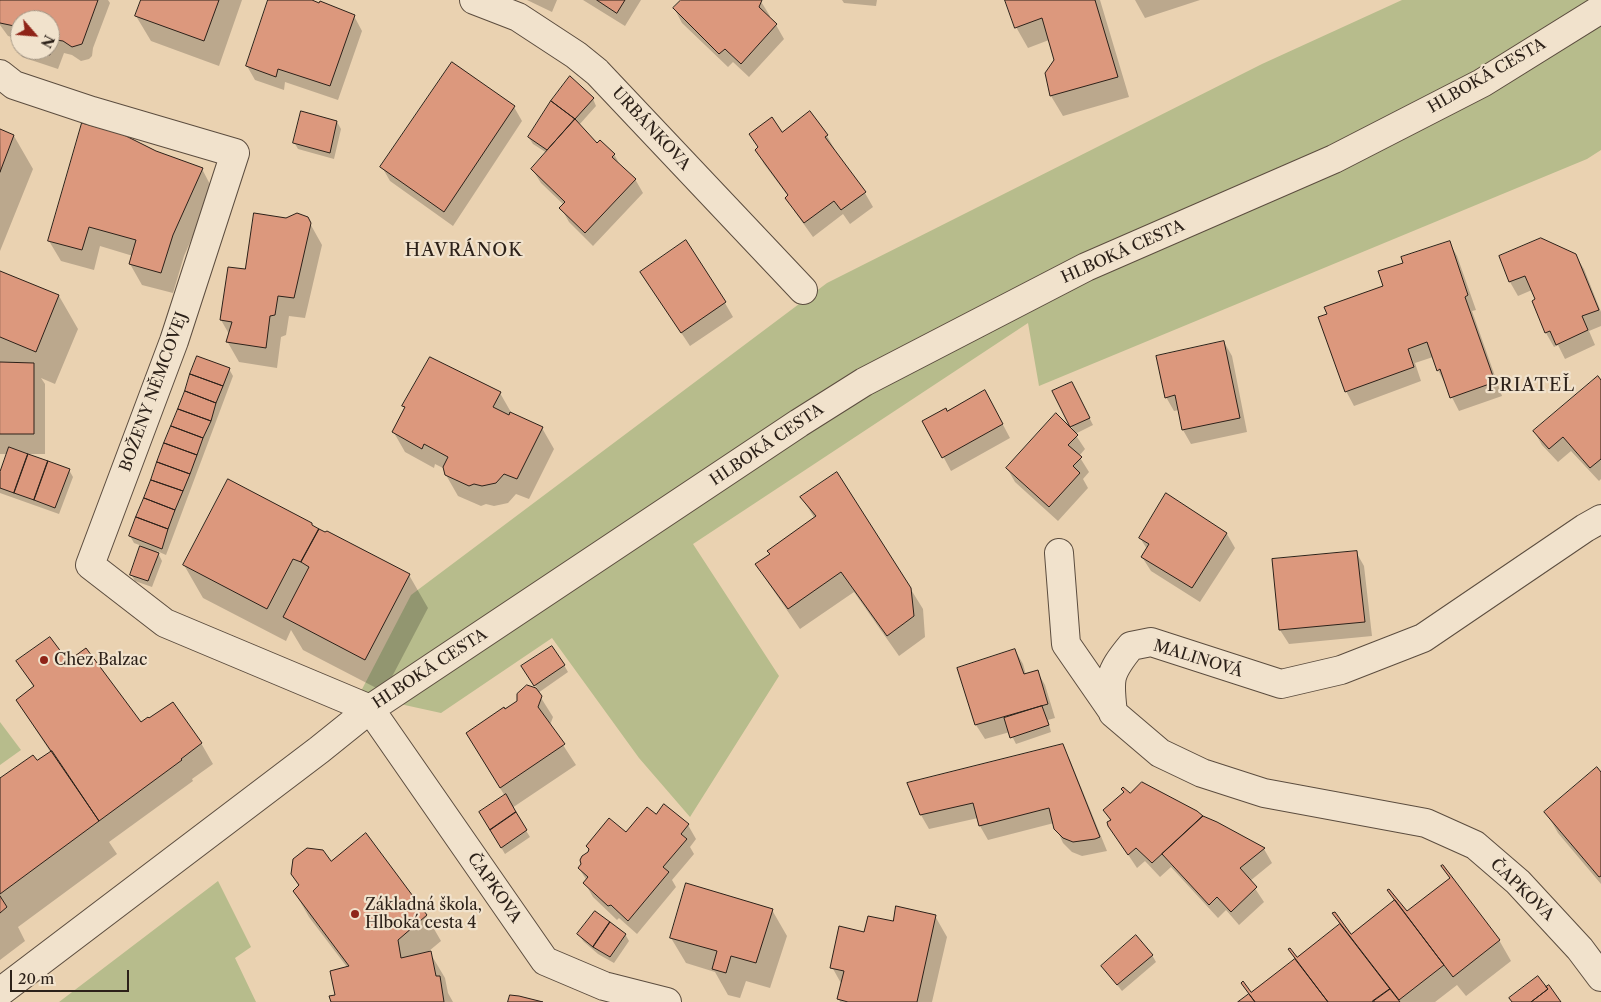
<!DOCTYPE html>
<meta charset="utf-8">
<style>
body{margin:0}
#map{position:relative;width:1601px;height:1002px;overflow:hidden;background:#ead2b1;font-family:"Libre Caslon Text",serif}
canvas{display:block}
.north{position:absolute;left:10px;top:10px;width:50px;height:50px;box-sizing:border-box;background:#f1e2cc;border:1px solid #a29584;border-radius:50%;rotate:117deg;font-size:14px;font-weight:700;line-height:20px;text-align:center;color:#2c2119}
.north::after{content:'';display:block;margin:auto;width:18px;height:22px;background:#8f2418;clip-path:polygon(50% 0,100% 100%,50% 72%,0 100%)}
.scale{position:absolute;left:10px;top:970px;width:119px;height:22px;box-sizing:border-box;border:2px solid #2c2119;border-top:0;padding-left:6px;font-size:15px;line-height:18px;white-space:nowrap;color:#2c2119;-webkit-text-stroke:4px #f1e2cc;paint-order:stroke}
</style>
<div id="map">
<canvas width="1601" height="1002"></canvas>
<div class="north">N</div>
<div class="scale">20 m</div>
</div>
<script>
const ctx = document.querySelector('canvas').getContext('2d');
ctx.lineJoin = 'round';
function paint(path, color) {
  ctx.fillStyle = color;
  ctx.fill(path, 'evenodd');
}
function stroke(path, color, width, dash) {
  ctx.strokeStyle = color;
  ctx.lineWidth = width;
  ctx.lineCap = dash ? 'butt' : 'round';
  ctx.setLineDash(dash || []);
  ctx.stroke(path);
}
function label(font, color, halo, rows, align = 'center') {
  ctx.font = font + ' "Libre Caslon Text",serif';
  ctx.lineWidth = 4.5;
  ctx.setLineDash([]);
  ctx.textBaseline = 'middle';
  ctx.strokeStyle = halo;
  ctx.fillStyle = color;
  for (const [text, x, y, turn = 0] of rows) {
    ctx.save();
    ctx.translate(x, y);
    ctx.rotate((+turn || 0) * Math.PI / 180);
    ctx.textAlign = isNaN(turn) ? turn : align;
    if (halo) ctx.strokeText(text, 0, 0);
    ctx.fillText(text, 0, 0);
    ctx.restore();
  }
}
paint(new Path2D(`
 M1402,0H1601V150L1587,159L1039,386L1028,323L693,544L779,676L690,817L639,758L552,638L441,713L359,695L411,595L827,283L1262,64Z
 M0,722L21,750L0,765Z
 M218,881L251,947L235,958L256,1002H59Z`), '#b7bc8c');
paint(new Path2D(`
 M0,0H108L110,3L93,48L92,56L89,59L81,61L72,55L64,53L58,69L22,57L14,43L16,38L8,36L0,25ZM20,20H50V50H20Z
 M142,0H242L219,66L151,41L136,16Z
 M269,0H308L354,16L362,31L338,100L285,82L284,90L255,80L247,66Z
 M527,0H557L552,12Z
 M583,0H641L625,26Z
 M682,0H760L770,16L769,18L776,25L784,39L749,77L733,62L728,67L682,23L674,8Z
 M842,0H877L876,6L844,3Z
 M1008,0H1100L1129,97L1063,116L1051,96L1047,74L1055,60L1049,40L1028,48L1016,27Z
 M1135,0H1200L1145,18Z
 M593,99L596,106L579,125L597,144L614,154L621,167L635,179L643,193L593,246L569,222L561,208L564,205L541,183L532,169L547,153L533,144L529,138Z
 M514,107L522,121L453,226L390,181L382,167Z
 M810,113L827,136L835,150L833,151L865,193L873,207L850,224L843,214L813,237L795,212L787,198L788,196L764,164L756,150L759,148L751,135L782,133Z
 M337,122L341,129L334,159L298,149L294,142Z
 M0,130L14,136L33,169L0,251Z
 M155,152L202,169L213,190L184,256L173,293L142,285L130,264L133,256L100,246L94,270L61,261L49,241Z
 M307,218L322,245L305,318L289,316L286,335L281,337L277,368L239,362L227,341L229,334L221,320L246,270L286,219Z
 M1449,242L1457,256L1476,310L1472,311L1502,396L1459,411L1438,370L1433,357L1415,363L1421,381L1354,406L1346,391L1384,287L1404,264Z
 M1575,255L1584,269L1601,312V326L1589,331L1595,345L1565,359L1558,345L1554,347L1546,333L1533,301L1536,300L1532,290L1518,296L1510,282L1500,257Z
 M0,273L59,296L78,329L55,384L41,378L45,384V454H25L69,470L73,477L59,514L0,493V475L8,454H0Z
 M650,286L725,303L733,317L690,346Z
 M1224,342L1232,356L1247,432L1191,444L1183,430L1179,410L1174,411L1166,397Z
 M229,369L233,376L166,555L157,551L162,561L152,587L135,581L131,574L142,546L134,543L130,536Z
 M1601,382V479L1599,481L1571,451L1558,462L1542,445L1534,431Z
 M1075,390L1093,425L1075,434L1085,449L1079,456L1089,472L1083,479L1088,488L1058,521L1015,482L1007,468L1074,432L1054,392Z
 M500,393L512,414L542,428L554,449L529,499L516,494L508,503L494,506L486,504L481,506L458,496L446,475L445,469L435,464L434,468L405,452L393,431L405,408L404,406Z
 M993,406L1010,438L951,471L924,421L947,412Z
 M802,498L910,588L923,609L925,637L899,656L854,592L800,629L769,584L757,564L815,519Z
 M313,527L409,575L428,608L384,692L303,650L291,630L286,641L203,598L184,565Z
 M1227,534L1235,548L1200,602L1151,571L1142,557L1147,549L1140,538Z
 M1356,552L1364,566L1372,636L1289,644L1280,630L1273,560Z
 M1015,650L1023,664L1026,675L1037,671L1045,685L1055,718L1048,720L1051,732L1016,744L1010,732L985,739L976,725L959,669Z
 M18,661L67,662L141,724L201,743L213,764L192,779L193,781L109,842L117,854L18,927L25,941L0,960V780L51,753L17,701L34,688Z
 M564,665L568,672L538,693L553,717L550,725L576,765L512,808L530,837L505,854L480,812L505,796L479,754L505,710L518,702L527,686L538,690L527,673Z
 M1062,746L1070,760L1107,851L1082,856L1072,852L1063,843L1054,823L988,840L980,826L978,818L929,829L921,815L909,784Z
 M1601,774V884L1558,833L1546,812Z
 M1122,789L1130,795L1196,812L1202,817L1264,849L1272,863L1250,881L1264,902L1239,925L1226,910L1218,918L1171,867L1160,877L1145,861L1137,868L1109,826L1111,822L1105,810L1124,793Z
 M656,816L688,825L696,839L690,847L694,854L672,880L676,887L637,934L619,918L617,920L593,897L585,883L587,881L579,868L589,853L587,846L626,834Z
 M331,863L426,915L441,941L429,951L445,978L448,993L453,1002H332L337,996L347,967L309,917L294,891L299,887L292,874Z
 M1443,866L1499,940L1511,961L1466,996L1457,985L1435,1002H1240L1249,995L1243,983L1251,994L1296,961L1290,950L1297,959L1340,925L1334,914L1351,935L1395,902L1389,891L1406,913L1450,879Z
 M772,910L787,936L770,988L746,981L740,998L728,995L715,972L686,963L671,938Z
 M935,916L947,937L932,1002H840L839,999L842,985L832,967L865,934L894,923Z
 M579,934H625L629,941L614,963L598,954L583,941Z
 M1152,955L1156,962L1122,991L1102,966Z`), '#0003');
const building = new Path2D(`
 M0,0H98L82,44L72,47L63,41L56,40L50,55L34,50H50V20H20V45L13,43L19,27L0,23Z
 M141,0H219L204,41L135,16Z
 M268,0H312L319,3L320,1L355,15L330,86L278,69L276,77L246,66Z
 M597,0H625L617,13Z
 M681,0H762L759,7L777,24L741,64L725,49L719,54L673,8Z
 M1005,0H1095L1118,77L1050,96L1045,73L1054,60L1042,18L1015,28Z
 M452,62L515,106L444,212L380,167Z
 M570,76L594,98L575,119L551,101Z
 M551,101L575,119L547,150L528,137Z
 M301,111L337,121L330,153L293,143Z
 M810,111L828,135L825,137L866,192L841,210L834,201L804,223L785,198L788,195L755,150L758,147L749,134L772,117L782,132Z
 M575,119L597,143L600,140L615,154L612,157L636,179L585,233L559,208L565,202L531,169Z
 M82,123L122,134L156,151L203,168L173,235L161,273L129,264L136,240L89,227L82,250L48,241Z
 M0,129L14,135L0,172Z
 M254,213L286,218L297,213L308,217L311,223L294,298L278,296L275,315L270,316L266,348L226,342L232,322L220,320L228,267L245,269Z
 M1541,238L1576,254L1599,310L1582,316L1588,330L1556,345L1550,331L1545,333L1532,301L1535,299L1525,276L1509,282L1499,256Z
 M686,240L726,302L681,333L640,272Z
 M1450,241L1468,295L1465,297L1495,382L1450,398L1440,369L1437,371L1427,342L1408,349L1414,367L1345,392L1318,317L1327,314L1324,307L1383,286L1378,271L1403,263L1401,257Z
 M0,271L59,295L36,352L0,337Z
 M1224,341L1240,418L1182,430L1175,395L1165,398L1156,356Z
 M197,356L230,368L223,386L190,374Z
 M430,357L501,392L493,407L509,415L510,412L543,427L517,479L504,474L496,483L482,486L474,484L469,486L445,475L443,467L448,457L424,444L422,449L392,432L405,407L402,406Z
 M0,362L34,363V434H0Z
 M190,374L223,386L216,403L185,391Z
 M1598,376L1601,380V459L1590,468L1563,437L1549,449L1533,431Z
 M1072,382L1090,418L1070,427L1052,391Z
 M985,390L1003,424L942,458L922,421L946,408L947,411Z
 M185,391L216,403L211,421L178,409Z
 M178,409L211,421L203,438L171,426Z
 M1056,413L1078,435L1068,445L1082,457L1073,466L1080,473L1049,507L1006,468Z
 M171,426L203,438L197,455L164,443Z
 M164,443L197,455L190,474L157,462Z
 M9,447L28,454L14,493L0,488V472Z
 M28,454L48,461L34,500L14,493Z
 M48,461L70,469L55,508L34,500Z
 M157,462L190,474L183,491L151,480Z
 M837,472L911,588L914,616L887,636L841,572L788,609L755,564L770,554L767,551L816,516L800,497Z
 M228,479L312,523V525L319,529L301,562L293,559L267,609L183,565Z
 M151,480L183,491L175,510L144,498Z
 M1166,493L1227,533L1192,588L1141,557L1149,544L1139,538Z
 M144,498L175,510L168,529L136,517Z
 M136,517L168,529L162,549L129,536Z
 M319,529L325,532L327,531L410,574L365,660L283,617L309,567L301,562Z
 M140,546L159,553L148,581L130,575Z
 M1357,551L1365,622L1279,630L1272,559Z
 M50,637L68,661L86,648L141,722L148,717L149,718L173,702L202,743L181,759L182,760L99,821L16,700L34,686L16,661Z
 M552,646L565,665L534,686L521,666Z
 M1015,649L1024,674L1038,670L1048,704L975,725L957,668Z
 M527,685L536,688L542,696L538,707L565,744L500,788L466,733L504,707L505,709L517,701V694Z
 M1042,706L1049,725L1010,738L1004,718Z
 M1063,744L1100,837L1095,839L1073,842L1063,838L1054,829L1049,808L979,826L973,803L920,815L907,783Z
 M52,751L99,821L0,894V778L33,755L37,760Z
 M1597,767L1601,772V876L1599,877L1544,812Z
 M1142,782L1197,811L1203,816L1152,863L1136,848L1128,855L1108,826L1107,822L1111,820L1103,810L1124,792L1121,789L1123,787L1130,793Z
 M506,794L516,812L490,830L479,812Z
 M664,804L689,824L681,834L687,839L663,867L669,872L628,921L611,905L608,906L583,883L588,877L578,868L581,864L580,860L582,856L588,852L589,849L586,846L609,818L626,832L647,807L656,814Z
 M516,812L527,830L501,848L490,830Z
 M1203,816L1217,822L1265,848L1240,868L1257,887L1231,912L1217,897L1209,905L1162,854Z
 M366,833L427,915L398,940L401,958L431,951L436,976H440L444,1002H331L329,996L335,995L330,971L349,966L293,891L299,885L291,874L293,859L307,848L323,850L331,861Z
 M1443,865L1500,940L1453,977L1387,890L1389,889L1407,911L1450,878L1441,866Z
 M686,883L773,909L756,963L731,956L726,973L712,969L717,951L670,938Z
 M0,896L7,907L0,913Z
 M1395,900L1444,965L1399,1000L1332,913L1335,912L1351,934Z
 M896,906L936,915L917,1002H848L837,999L844,971L830,968L839,926L864,932L868,916L893,921Z
 M595,911L610,922L593,947L577,934Z
 M610,922L626,934L610,957L593,947Z
 M1340,924L1390,989L1372,1002H1328L1288,949L1290,948L1297,957Z
 M1136,935L1153,955L1117,985L1101,966Z
 M1295,959L1328,1002H1255L1241,983L1243,981L1251,992Z
 M1538,976L1548,989L1531,1002H1512L1509,998Z
 M1549,985L1561,1002H1531L1548,989L1546,987Z
 M1390,989L1400,1002H1375L1373,1001Z
 M1249,994L1255,1002H1238Z
 M510,995L519,996L543,1002H508Z`);
paint(building, '#dc987d');
stroke(building, '#2c2119', 1);
const minor = new Path2D(`
 M474,0L518,17L576,55L597,72L803,290
 M0,74L14,85L92,111L235,153L174,341L90,565L165,623L370,709
 M1601,519L1585,528L1423,638L1341,670L1281,684L1151,642L1131,646C1108,674 1109,679 1113,713L1160,753L1202,773L1264,793L1426,823L1475,845L1518,882L1580,949L1601,977
 M1059,553L1066,644L1111,709
 M370,709L545,961L604,986L667,1002
 M0,992L319,750L370,709L799,423L864,382L1086,267L1334,159L1482,83L1601,9`);
stroke(minor, '#5c4d3f', 30);
stroke(minor, '#f1e2cc', 28);
for (const [x, y, r, color] of [
 [44,660,5,"#8f2418"],
 [355,914,5,"#8f2418"]
]) {
  const dot = new Path2D();
  dot.arc(x, y, r, 0, 2 * Math.PI);
  ctx.fillStyle = color;
  ctx.fill(dot);
  stroke(dot, '#f1e2cc', 2);
}
label('16px', '#2c2119', '#f1e2cc', [
 ["HLBOKÁ CESTA",1487,76,-30],
 ["URBÁNKOVA",651,129,47],
 ["HLBOKÁ CESTA",1123,252,-24],
 ["BOŽENY NĚMCOVEJ",154,392,-70],
 ["HLBOKÁ CESTA",767,445,-34],
 ["MALINOVÁ",1198,659,17],
 ["HLBOKÁ CESTA",430,669,-33],
 ["ČAPKOVA",494,888,55],
 ["ČAPKOVA",1522,890,44]
]);
label('16px', '#2c2119', '#f1e2cc', [
 ["Chez Balzac",54,660],
 ["Základná škola,",365,905],
 ["Hlboká cesta 4",365,923]
], 'left');
ctx.letterSpacing = '1px';
label('18px', '#2c2119', '#f1e2cc', [
 ["HAVRÁNOK",464,251],
 ["PRIATEĽ",1531,386]
]);
ctx.letterSpacing = '0px';
</script>
